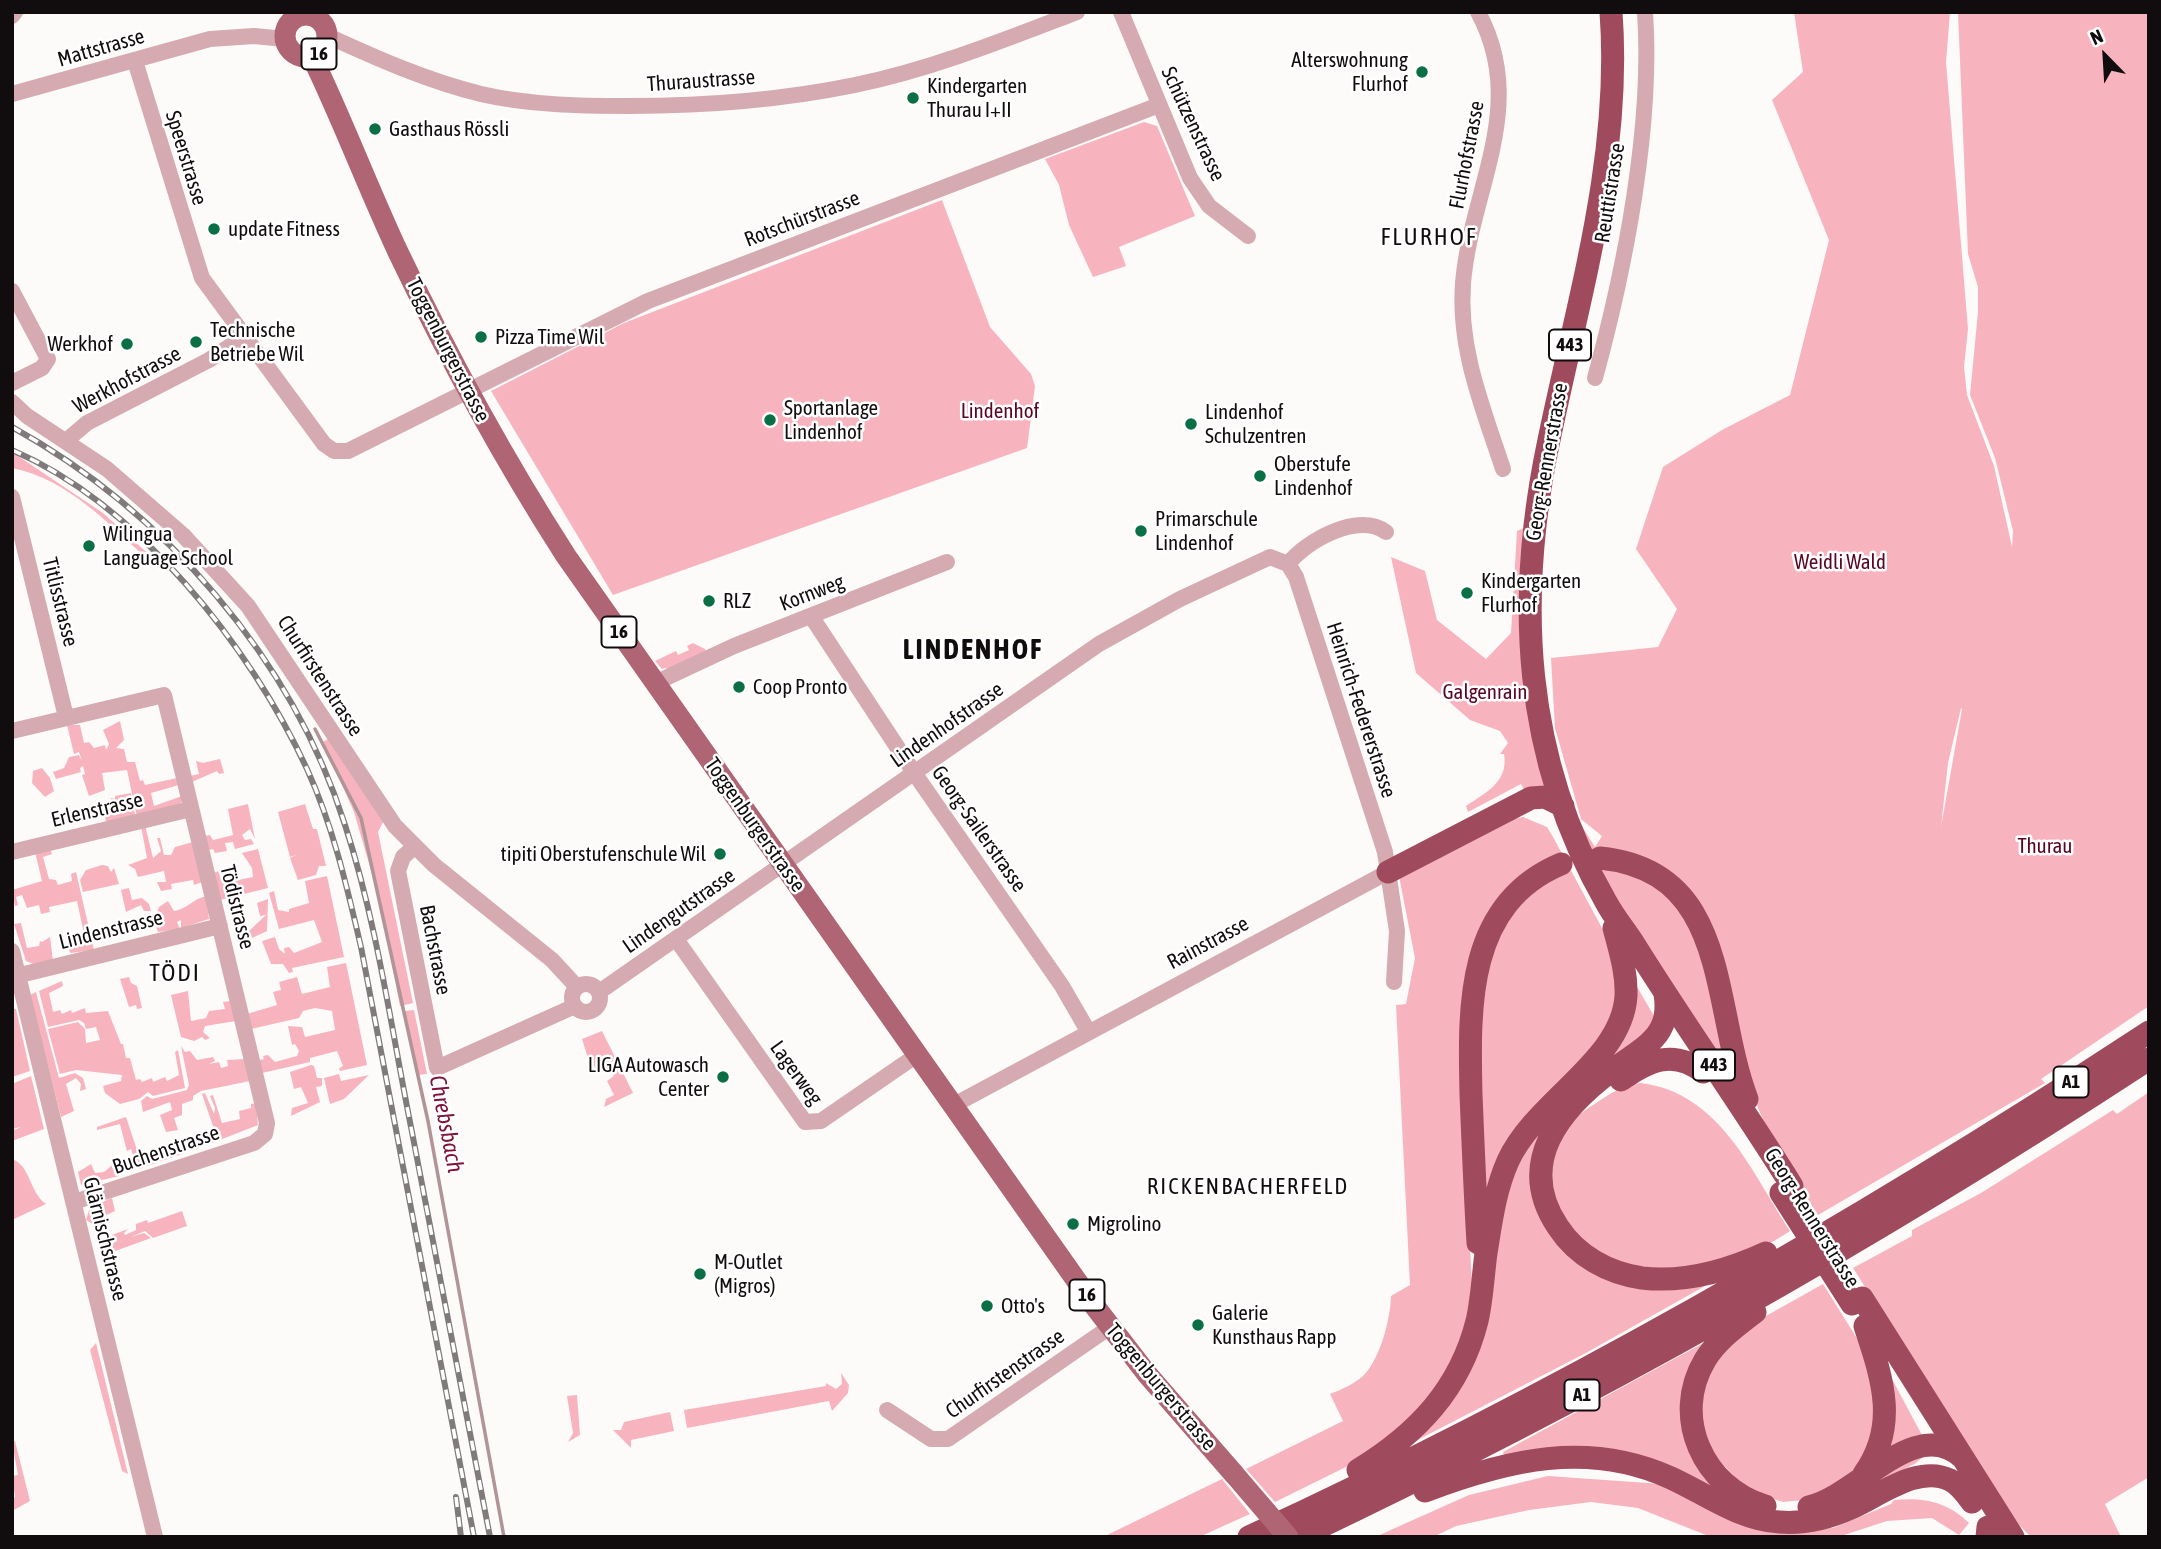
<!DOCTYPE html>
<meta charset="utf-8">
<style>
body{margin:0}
#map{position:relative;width:2161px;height:1549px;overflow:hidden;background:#fdfafa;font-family:"Asap Condensed",sans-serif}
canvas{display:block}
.frame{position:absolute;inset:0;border:14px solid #110c0d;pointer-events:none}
.north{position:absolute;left:2070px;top:21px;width:70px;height:70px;-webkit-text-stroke:5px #fff;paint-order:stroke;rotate:336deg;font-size:19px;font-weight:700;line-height:28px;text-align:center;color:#110c0d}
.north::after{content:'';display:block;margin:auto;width:24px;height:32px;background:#110c0d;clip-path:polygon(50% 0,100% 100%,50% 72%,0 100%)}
</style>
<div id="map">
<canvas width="2161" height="1549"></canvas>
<div class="frame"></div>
<div class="north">N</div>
</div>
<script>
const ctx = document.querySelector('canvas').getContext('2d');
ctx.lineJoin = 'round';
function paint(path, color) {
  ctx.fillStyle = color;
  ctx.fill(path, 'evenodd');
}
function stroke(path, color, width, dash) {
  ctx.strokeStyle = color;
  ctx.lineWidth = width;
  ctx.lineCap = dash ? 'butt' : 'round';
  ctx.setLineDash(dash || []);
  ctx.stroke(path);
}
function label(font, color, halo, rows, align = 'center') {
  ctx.font = font + ' "Asap Condensed",sans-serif';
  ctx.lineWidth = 5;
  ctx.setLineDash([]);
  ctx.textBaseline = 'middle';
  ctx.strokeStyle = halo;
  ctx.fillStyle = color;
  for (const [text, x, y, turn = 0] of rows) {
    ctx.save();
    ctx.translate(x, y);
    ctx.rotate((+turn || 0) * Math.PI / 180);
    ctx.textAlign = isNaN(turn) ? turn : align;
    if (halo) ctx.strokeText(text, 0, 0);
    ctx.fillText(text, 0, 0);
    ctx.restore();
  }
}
paint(new Path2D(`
 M1794,12H1950L1946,62L1968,329L1964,367L1967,395L1994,466L2012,547L2013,531L1995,458L1970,395L1978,312V287L1968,254L1958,12H2149V1006L2041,1079L2045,1083L1818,1215C1791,1175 1764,1130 1749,1083C1718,984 1732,860 1596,848L1602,862C1719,867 1713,1010 1740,1094L1695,1032L1635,935L1594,859L1580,823L1595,847L1602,836L1581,819L1555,728L1551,658L1658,647L1677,609L1636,549L1663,467L1722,430L1790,395L1829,240L1772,100L1803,72ZM1961,708L1962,709L1941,827L1948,763Z
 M1144,122L1157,126L1195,216L1119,247L1126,266L1093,277L1069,225L1059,185L1045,159Z
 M942,200L990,327L1031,374L1035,386L1027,448L613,595L491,391L624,323Z
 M12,452L103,513L164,568L152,563C110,526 69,479 12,468Z
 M1526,527C1518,616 1518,703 1547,788L1526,794L1521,784L1468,812L1466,806C1485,793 1509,782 1504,754H1500L1508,743L1500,731L1470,720L1416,673L1391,557L1425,571L1437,620L1486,659L1511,633L1517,531Z
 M693,643L705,649L707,655L670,672L666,668L662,669L655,661L676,651L678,655L689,650L687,646Z
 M120,721L124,740L116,748L124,749L127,762H135L140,781L143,780L145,785L177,778L179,785L151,793L154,806L182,796L181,804L137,817L127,770L102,773L105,790L89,796L82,775L85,774L83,766L80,768L81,772L56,779L53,772L64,768L69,757L79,755L82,761L79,752L74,754L67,725H80L84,743L89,742L94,748L105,745L106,750L109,744L103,730Z
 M328,739L383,822L378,832L413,1003L400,1006L379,898L354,812L323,742Z
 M220,759L224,773L219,774L217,771L192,782L190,776L199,774L196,761L203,763Z
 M42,768L50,778L54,791L45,797L32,783L33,771Z
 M131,793L135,815L106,822L102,805L111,802V798L115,799V796Z
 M248,804L255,839L250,829L242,835L245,840L251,839L254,844L235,849L233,842L225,843L227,851L215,853L213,849L209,850L205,836L210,835L213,840L233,835L228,809Z
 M305,804L313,829H317L326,866H319L316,875L298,880L290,858L296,855L290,857L278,812Z
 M1523,817L1547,827L1553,837L1603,930L1619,978L1613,1021L1487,1206L1474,1075L1494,907L1461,1076L1472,1285L1461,1348L1418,1416L1360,1460L1275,1502L1246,1469L1343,1421L1330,1394C1341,1390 1356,1383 1364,1375C1381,1356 1390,1320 1391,1296L1410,1285L1396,1005L1406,1004L1415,958L1399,876L1504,821Z
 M145,825L153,858L161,851L157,838H160L164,855H171L175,847L193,842L202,882L194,885L193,880L171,884L172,889L161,891L157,882H166L164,871L138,877L135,869L128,865L147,858L141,826Z
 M50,848L52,854L43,857L49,879L56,880L58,885L72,881L71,874L76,872L94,950L71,953L65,945L86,943L77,901L49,907L50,912L41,914L39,905L27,908L22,895L16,897L18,905L15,906L12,890L42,881L35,852Z
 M258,849L268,888L220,900L214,873L218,871L222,881L233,878V881L253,877L252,868L242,853Z
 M102,865L108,866L111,872L114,868L119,884L83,892L80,880L86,870Z
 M327,876L344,957L292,968L293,972L289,973L283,964H271L262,941L275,937L279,949L285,954L284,948L289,947L294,953L322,942L314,920L279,929L269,893L274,891L278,910L289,912V909L309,903L305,881Z
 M129,888L132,900L142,898L149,904L151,911H144L141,905L126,912L121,890Z
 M206,896L209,919L181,928V920L177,922L180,929L158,932L154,920L159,907L168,901L174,911C187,909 193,899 206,896Z
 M268,899L267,931L252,938L249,931L266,915L260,916L257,903Z
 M21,923L27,948L39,946L40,941L42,942L50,937L53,961L33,964L26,961L14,924Z
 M346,963L367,1065L340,1071L339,1068L343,1066L337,1051L310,1058V1062L262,1073L259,1060L264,1059L263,1056L268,1055L275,1062L297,1056L299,1051L295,1044L292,1045L288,1026L302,1027L305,1037L335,1030L332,1011L315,1008L303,1011L299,1018L251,1029L247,1014L277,1005L273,992L281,990L279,982L297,977L302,994L330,987L327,967Z
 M129,977L131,983L137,986L142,1008L137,1009L136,1005L129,1007L120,979Z
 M62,981L63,986L49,993L53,1012L60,1010L62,1014L71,1010L72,1013L85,1008L86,1013L108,1011L121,1044H123L126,1058H130L136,1080L140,1079L142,1082L152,1078L153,1082L165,1077L167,1081L179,1075L175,1052L178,1050L185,1088L153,1096L148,1092L139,1099L120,1104L105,1093L103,1086L121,1081L122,1075L76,1070L60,1074L48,1029L78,1022L85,1029L86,1043L100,1040L96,1027L86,1029L84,1023L79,1020L48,1027L39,991Z
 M1636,985L1658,1023L1536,1147L1579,1259L1702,1280L1705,1286L1584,1354L1406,1446L1447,1402L1508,1178Z
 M188,991L191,1021L206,1018L209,1011L225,1009L223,1002L231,1001L236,1021L205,1026L203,1032L210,1038L205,1040L202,1037L194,1041L181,1037L171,995Z
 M36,992L59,1078L75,1073L83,1078L86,1089L80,1091L81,1084L76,1078L66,1084L74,1111L61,1117L30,995Z
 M12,1009H16L30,1071L12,1077Z
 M414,1010L427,1074L417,1075L405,1011Z
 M602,1031L633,1093L604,1107L606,1099L614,1095L607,1081L614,1076L609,1066L598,1071L588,1058L582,1039Z
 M181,1046L185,1052L190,1051L197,1060L213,1057L215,1061L209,1064L219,1062L221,1068L228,1066L227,1060L245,1059L250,1081L201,1091L193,1096V1100L182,1104V1115L174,1118L178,1130L166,1132L160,1115L172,1110L170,1102L143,1112L141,1101L147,1096L152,1099L187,1090L189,1085Z
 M311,1065L314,1066L317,1078H322V1086L316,1087L320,1102L291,1116L292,1108L308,1103L301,1087L294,1089L290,1072Z
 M339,1074L341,1081L369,1075L344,1099L330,1104L324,1078Z
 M31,1076L44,1129L12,1141V1131L21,1127L12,1129V1084Z
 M1641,1083C1720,1093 1751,1171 1790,1231C1742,1264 1669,1282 1612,1263C1573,1249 1539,1191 1552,1151C1558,1130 1576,1116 1593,1105C1610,1094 1621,1085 1641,1083Z
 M2149,1092V1477L2105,1504L2121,1537H2031L2012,1518L1853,1268L1912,1236V1230L1981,1193L2113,1110L2117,1114Z
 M205,1093L214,1114L215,1108L210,1096L213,1095L222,1123L240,1119L239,1111L251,1108V1104L256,1103L258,1125L194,1150V1142L190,1138L214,1129L202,1094Z
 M126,1117L143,1168L138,1169L131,1149L127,1151L120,1124L97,1130V1127Z
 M182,1144L185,1153L147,1166L144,1157L149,1153Z
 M12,1159C31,1166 29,1192 46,1204L12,1220Z
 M116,1162L119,1176L81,1185L78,1172L91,1164L95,1173L104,1172Z
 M112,1198L115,1211L104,1216L106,1223L96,1226L86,1220L90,1207Z
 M182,1211L187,1226L153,1238L145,1231L131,1237L144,1233L151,1238L107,1254L104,1247L114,1243L112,1235L128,1229L124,1233L125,1235L136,1230V1224L147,1220L148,1223Z
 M1823,1284L1858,1340L1880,1414L1858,1471L1803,1500L1783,1502L1746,1490L1704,1443L1700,1392L1717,1357L1757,1321Z
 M1709,1340C1709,1351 1700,1359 1695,1369C1687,1385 1683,1408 1686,1427C1694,1482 1759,1530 1814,1511C1850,1498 1880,1473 1910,1451L1922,1448L1928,1452L1916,1463L1834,1506L1819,1513L1785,1517L1757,1512L1658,1465L1627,1457L1570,1450L1504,1457L1503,1452Z
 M96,1343L128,1474L122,1471L90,1350Z
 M841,1373L849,1385L848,1393L832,1411L829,1401L687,1428L684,1410L826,1386V1383L836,1389L842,1384Z
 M1892,1379L1923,1437L1887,1456Z
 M577,1395L580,1435L568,1442L573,1433L567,1396Z
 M670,1412L674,1431L631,1440V1448L613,1430H621L624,1422Z
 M15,1441L30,1501L12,1511V1499L15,1497L12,1476L18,1475L12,1442Z
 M1548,1476L1662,1484L1776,1531L1833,1528L1891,1504L1894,1500C1924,1497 1948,1502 1969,1523L1959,1535L1932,1518L1887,1521L1838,1537H1711L1638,1508L1591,1502L1529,1510L1456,1526L1433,1537H1375L1469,1495Z
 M1222,1479L1250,1514L1199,1537H1103Z`), '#f7b4bf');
stroke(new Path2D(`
 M315,729L361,818L428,1121L504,1537`), '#b19498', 3.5);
stroke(new Path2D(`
 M1121,12L1190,178L1209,206L1248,236
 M1478,12C1529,106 1471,188 1463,283C1458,349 1483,408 1503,469
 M12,16L15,12
 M328,36C378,59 428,81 481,94C528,105 581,106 629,106C704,106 782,100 855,85C932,69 1004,40 1077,12
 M135,61L202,278L324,444L334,451H348L648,301L1159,105
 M12,94L210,39L254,36L285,39
 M12,291L48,359L42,368L12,383
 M1595,378C1625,268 1653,126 1645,12
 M12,402L27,416L107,469L183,535L248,606L395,826L434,865L552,960L577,987
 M67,440L87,423L209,360L244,337
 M12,497L66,717
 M1288,564C1306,541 1357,512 1386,532
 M811,616L915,774L1062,986L1088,1031
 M655,683L734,646L947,562
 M12,731L164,695L267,1123L265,1134L254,1143L74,1202
 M414,847L403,857L398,871L437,1068L575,1006
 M12,852L191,809
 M676,939L805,1122L821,1121L917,1055
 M12,951L155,1537
 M12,977L220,926
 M572 998a14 14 0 1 1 28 0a14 14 0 1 1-28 0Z
 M599,992L1099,644L1180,599L1270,557L1288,564L1296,577L1385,852L1397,931L1394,982
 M952,1106L1388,872
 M887,1410L931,1439H948L1110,1327`), '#d5aab0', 16);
stroke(new Path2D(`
 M285 36a21 21 0 1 1 42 0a21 21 0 1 1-42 0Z
 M312,57C343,121 368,188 398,252C448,357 503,458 566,556L1093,1304L1147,1374L1234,1474`), '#af6573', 21);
stroke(new Path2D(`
 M1611,12C1622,158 1578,299 1549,440C1515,600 1523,757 1606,902C1614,917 1625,930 1634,944C1685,1026 1741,1104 1792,1186
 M1600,858C1731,871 1711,1005 1747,1099
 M1388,872L1531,798L1545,797L1563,806
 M1665,994C1667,1006 1667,1018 1660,1030C1650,1047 1627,1059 1611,1071C1560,1109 1515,1163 1558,1227C1577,1256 1608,1273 1642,1278C1685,1283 1727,1271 1766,1253
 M1621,1080C1649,1060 1674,1049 1703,1072
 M1478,1243C1475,1193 1473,1144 1471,1094C1469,1006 1466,904 1561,864
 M1862,1298L2013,1537
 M1755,1312C1737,1326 1717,1340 1705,1360C1671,1417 1703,1487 1765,1506
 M1358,1470C1417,1434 1460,1389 1477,1321C1482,1300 1483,1275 1486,1253C1491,1222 1495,1190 1508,1161C1536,1100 1622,1061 1626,996C1627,973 1620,951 1614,928
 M1864,1474C1899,1425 1882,1378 1865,1326
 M1425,1491C1507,1460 1588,1440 1671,1478C1706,1494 1740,1520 1779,1522C1803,1524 1829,1518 1851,1508C1879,1496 1918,1464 1950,1480C1959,1484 1966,1494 1972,1502
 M1809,1507C1861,1494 1915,1414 1963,1458
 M1249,1537C1561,1393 1861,1221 2149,1032
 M1299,1537C1593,1398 1877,1237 2149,1059
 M1987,1537L1988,1527`), '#a04b5d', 23);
const rail = new Path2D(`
 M12,427C164,511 292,658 345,825C377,923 391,1027 411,1127C437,1264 464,1400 490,1537
 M12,450C139,505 250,646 307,769C333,826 347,887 361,947L474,1537
 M456,1497L461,1537`);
stroke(rail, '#7f7b7c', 6);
stroke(rail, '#fff', 3.5, [10]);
stroke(new Path2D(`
 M1234,1474L1288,1537`), '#af6573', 21);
stroke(new Path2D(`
 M1781,1193L1852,1304`), '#a04b5d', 23);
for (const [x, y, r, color] of [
 [1422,72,7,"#0b6f45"],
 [913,98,7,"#0b6f45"],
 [375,129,7,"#0b6f45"],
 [214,229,7,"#0b6f45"],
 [481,337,7,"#0b6f45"],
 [196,342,7,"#0b6f45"],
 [127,344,7,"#0b6f45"],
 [770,420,7,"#0b6f45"],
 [1191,424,7,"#0b6f45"],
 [1260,476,7,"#0b6f45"],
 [1141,531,7,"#0b6f45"],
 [89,546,7,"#0b6f45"],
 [1467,593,7,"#0b6f45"],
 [709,601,7,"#0b6f45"],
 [739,687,7,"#0b6f45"],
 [720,854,7,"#0b6f45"],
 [723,1077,7,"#0b6f45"],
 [1073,1224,7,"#0b6f45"],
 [700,1274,7,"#0b6f45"],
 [987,1306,7,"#0b6f45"],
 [1198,1325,7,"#0b6f45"]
]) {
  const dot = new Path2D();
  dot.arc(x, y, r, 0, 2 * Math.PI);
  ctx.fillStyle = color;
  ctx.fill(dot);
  stroke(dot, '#fff', 2.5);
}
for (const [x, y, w] of [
 [319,54,35],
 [1570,345,42],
 [619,632,35],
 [1714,1065,42],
 [2071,1082,35],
 [1087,1295,35],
 [1582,1395,35]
]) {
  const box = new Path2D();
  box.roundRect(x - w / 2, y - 15.5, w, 31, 5);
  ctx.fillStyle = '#fff';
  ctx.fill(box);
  stroke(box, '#110c0d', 2);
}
label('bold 19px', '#110c0d', null, [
 ["16",319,54],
 ["443",1570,345],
 ["16",619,632],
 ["443",1714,1065],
 ["A1",2071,1082],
 ["16",1087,1295],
 ["A1",1582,1395]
]);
label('21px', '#110c0d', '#fff', [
 ["Mattstrasse",101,48,-16],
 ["Thuraustrasse",701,81,-4],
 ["Schützenstrasse",1193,124,65],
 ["Flurhofstrasse",1467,155,-79],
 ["Speerstrasse",186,158,73],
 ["Reuttistrasse",1610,193,-81],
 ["Rotschürstrasse",802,219,-21],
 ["Toggenburgerstrasse",448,350,63],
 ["Werkhofstrasse",127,380,-28],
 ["Georg-Rennerstrasse",1547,462,-80],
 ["Kornweg",812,593,-21],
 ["Titlisstrasse",60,602,76],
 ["Churfirstenstrasse",320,676,57],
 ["Heinrich-Federerstrasse",1361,710,72],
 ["Lindenhofstrasse",947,725,-35],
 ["Erlenstrasse",97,810,-13],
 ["Toggenburgerstrasse",755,825,55],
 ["Georg-Sailerstrasse",979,829,55],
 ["Tödistrasse",237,907,76],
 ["Lindengutstrasse",679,911,-35],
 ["Lindenstrasse",111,930,-14],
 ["Rainstrasse",1208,943,-28],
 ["Bachstrasse",435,950,79],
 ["Lagerweg",796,1073,54],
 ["Buchenstrasse",166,1150,-19],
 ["Georg-Rennerstrasse",1812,1218,58],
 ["Glärnischstrasse",105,1239,76],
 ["Churfirstenstrasse",1005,1374,-35],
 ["Toggenburgerstrasse",1161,1387,50]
]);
label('21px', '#110c0d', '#fff', [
 ["Alterswohnung",1408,60,"right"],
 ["Flurhof",1408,84,"right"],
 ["Kindergarten",927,86],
 ["Thurau I+II",927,110],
 ["Gasthaus Rössli",389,129],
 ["update Fitness",228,229],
 ["Technische",210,330],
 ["Betriebe Wil",210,354],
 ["Pizza Time Wil",495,337],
 ["Werkhof",113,344,"right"],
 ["Sportanlage",784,408],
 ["Lindenhof",784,432],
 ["Lindenhof",1205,412],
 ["Schulzentren",1205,436],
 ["Oberstufe",1274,464],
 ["Lindenhof",1274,488],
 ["Primarschule",1155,519],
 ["Lindenhof",1155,543],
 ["Wilingua",103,534],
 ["Language School",103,558],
 ["Kindergarten",1481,581],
 ["Flurhof",1481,605],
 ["RLZ",723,601],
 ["Coop Pronto",753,687],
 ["tipiti Oberstufenschule Wil",706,854,"right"],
 ["LIGA Autowasch",709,1065,"right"],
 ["Center",709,1089,"right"],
 ["Migrolino",1087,1224],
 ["M-Outlet",714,1262],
 ["(Migros)",714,1286],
 ["Otto's",1001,1306],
 ["Galerie",1212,1313],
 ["Kunsthaus Rapp",1212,1337]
], 'left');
label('21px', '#590523', '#fff', [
 ["Lindenhof",1000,411],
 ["Weidli Wald",1840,562],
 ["Galgenrain",1485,692],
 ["Thurau",2045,846]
]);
label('italic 23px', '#811237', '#fff', [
 ["Chrebsbach",446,1124,79]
]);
ctx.letterSpacing = '2px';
label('23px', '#110c0d', '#fff', [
 ["RICKENBACHERFELD",1248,1187]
]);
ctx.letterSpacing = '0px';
ctx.letterSpacing = '2px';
label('24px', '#110c0d', '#fff', [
 ["FLURHOF",1429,237],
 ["TÖDI",175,973]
]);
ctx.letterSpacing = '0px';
ctx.letterSpacing = '2px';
label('bold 28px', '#110c0d', '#fff', [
 ["LINDENHOF",973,650]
]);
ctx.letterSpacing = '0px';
</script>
